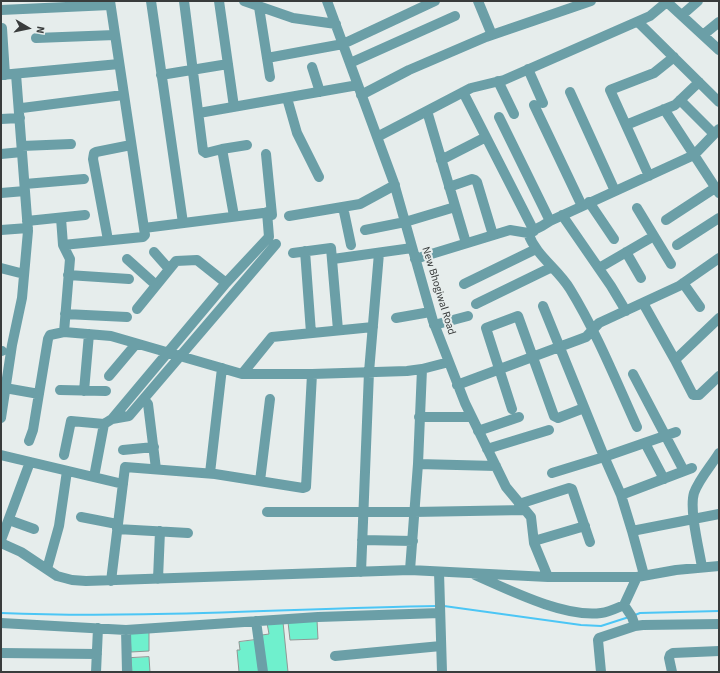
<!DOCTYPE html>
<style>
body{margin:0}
#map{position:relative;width:720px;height:673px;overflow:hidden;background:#e6edec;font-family:"Source Sans 3",sans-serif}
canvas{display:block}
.frame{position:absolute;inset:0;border:2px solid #393c3c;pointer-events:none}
.north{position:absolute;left:8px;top:8px;width:40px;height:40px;-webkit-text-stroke:3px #e6edec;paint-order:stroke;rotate:99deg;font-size:11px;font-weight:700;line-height:16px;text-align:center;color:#393c3c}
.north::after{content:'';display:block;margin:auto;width:14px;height:18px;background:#393c3c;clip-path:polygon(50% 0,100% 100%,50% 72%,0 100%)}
</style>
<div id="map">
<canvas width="720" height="673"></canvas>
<div class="frame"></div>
<div class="north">N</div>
</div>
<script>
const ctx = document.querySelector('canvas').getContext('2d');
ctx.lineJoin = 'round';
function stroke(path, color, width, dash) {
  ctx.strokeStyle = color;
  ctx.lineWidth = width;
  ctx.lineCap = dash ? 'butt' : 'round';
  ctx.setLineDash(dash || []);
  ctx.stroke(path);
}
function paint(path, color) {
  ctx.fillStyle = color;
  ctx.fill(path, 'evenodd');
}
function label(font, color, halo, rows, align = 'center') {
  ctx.font = font + ' "Source Sans 3",sans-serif';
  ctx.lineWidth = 4;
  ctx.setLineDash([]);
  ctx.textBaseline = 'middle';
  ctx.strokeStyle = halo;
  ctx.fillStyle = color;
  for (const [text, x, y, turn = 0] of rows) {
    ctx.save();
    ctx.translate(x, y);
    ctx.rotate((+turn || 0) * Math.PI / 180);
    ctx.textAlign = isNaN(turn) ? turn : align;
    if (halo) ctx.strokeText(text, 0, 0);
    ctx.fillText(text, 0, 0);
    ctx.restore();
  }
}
stroke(new Path2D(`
 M444,606L581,625L601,626L629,617
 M1,613C147,619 292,608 438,606
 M635,615L640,613L719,611`), '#4cc6f5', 2);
const building = new Path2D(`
 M317,620L318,639L290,640L288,622Z
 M283,622L288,672H266L262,635L269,634L267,623Z
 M149,632V651L131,652L130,633Z
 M255,640L259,672H239L237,650H240L239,642Z
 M149,657L150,672H132L131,658Z`);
paint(building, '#6ff0cd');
stroke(building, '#909694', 1);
stroke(new Path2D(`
 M151,1L183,223
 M184,1L203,151L206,153L222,149L234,216
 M219,1L234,107
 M244,1L293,18L336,24
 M327,1L394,183L433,321L465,403L506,487L531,517L534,543L548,577
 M478,1L492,35
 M667,2L719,50
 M259,7L270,77
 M1,10L110,5
 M682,15L698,1
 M638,22L719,102
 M2,28L5,75
 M703,35L719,22
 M36,38L115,35
 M267,58L343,44L435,1
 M350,63L455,16
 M312,67L320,92
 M528,69L543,103
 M1,75L119,64
 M161,75L228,64
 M498,81L514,114
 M463,92L534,231
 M570,92L615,191
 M361,95L409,70L486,37L591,1
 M287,98L297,133L319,177
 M680,100L714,134
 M534,105L582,206
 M22,108L123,95
 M664,109L719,193
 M427,111L466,243
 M199,113L358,85
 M499,117L550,221
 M1,119L20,118
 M626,125L675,105L699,82
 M377,137L471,88L504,80L650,16L668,1
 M22,146L71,144
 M222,149L247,145
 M1,154L22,152
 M266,154L272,215
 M441,160L486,137
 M649,176L610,90L654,73L674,57
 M25,184L84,179
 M449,187L472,179L475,180L477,182L493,235
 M1,193L25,191
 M589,202L614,239
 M343,207L351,245
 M637,208L671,264
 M562,215L611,286L626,311
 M289,216L360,204L395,185
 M61,218L63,245L143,237L145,235L110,1
 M666,220L715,188
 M27,221L85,215
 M144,228L271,212
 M1,230L28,228
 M365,230L405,222L455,207
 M528,233C536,256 558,269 570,289C597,333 616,381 637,427
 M108,240L93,159L94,153L96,152L131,145
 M677,245L719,218
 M305,251L311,333
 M154,252L169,269
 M626,252L641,278
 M293,253L331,248L338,330
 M127,259L156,285
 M333,259L412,248
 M415,259L510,230L528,233L542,226L550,221L694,155L719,129
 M1,268L24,274
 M599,268L654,236
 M68,275L129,279
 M683,283L700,307
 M464,284L536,249
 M643,303L675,360L693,395H699L719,376
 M476,304L552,267
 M543,306L603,454L621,495L632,531L719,514
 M137,309L176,261L197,260L226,283
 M65,314L127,317
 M396,318L430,312
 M434,325L468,316
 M64,332L111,336L242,374H312L407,371L422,369L449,362
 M1,351H2
 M675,360L719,318
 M242,374L272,337L373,327
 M633,374L684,471
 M109,376L136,344
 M457,385L586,337L599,323L679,286L719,258
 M5,388L39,394
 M60,390L106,391
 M84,391L89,334
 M144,399L148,404L156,469
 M512,409L486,328L518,316L554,416L558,418L584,408
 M419,417H471
 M1,418L12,345L22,298L28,231L16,74
 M112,419L226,283L269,237L267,212
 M478,431L519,417
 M29,441L33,430L48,339L50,335L64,332L70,259L63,245
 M645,443L664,479
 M487,449L549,430
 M123,450L154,447
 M1,455L123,484
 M64,455L71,421L104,424L112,419L129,416L276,244
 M418,464L496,466
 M210,473L222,368
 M552,473L604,457L676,432
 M94,477L104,424
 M260,481L270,399
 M621,495L692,468
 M519,504L569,488L572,489L590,542
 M267,512H414L525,510
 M81,517L117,524
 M9,520L34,529
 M117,529L188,533
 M632,531L644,575
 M1,540L30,462
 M362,540L413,541
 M534,541L585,526
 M1,543L21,552L57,576L72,580L86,581L410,570L548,577H637L676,570L719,566
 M702,567C699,549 689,509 694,493C699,479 711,466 719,453
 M47,569L59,526L67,471
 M410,570L418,464L422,369
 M361,572L369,372L379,253
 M439,572L442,672
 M475,575C509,590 565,618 601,613C609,612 617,608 624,605L637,577
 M158,579L160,531
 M111,581L125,467L215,474L303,488L306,487L312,374
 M624,605L632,617L635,626
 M256,621L263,672
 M1,623L126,630L318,617L440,613
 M126,630L127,672
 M1,653L97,654
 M335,656L441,646
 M96,672L98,628
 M601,672L598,640L599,638L635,626L643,625L719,624
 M672,672L669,658L670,655L673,653L719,651`), '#6b9fa7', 10);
label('11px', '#393c3c', '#e6edec', [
 ["New Bhogiwal Road",438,291,73]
]);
</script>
